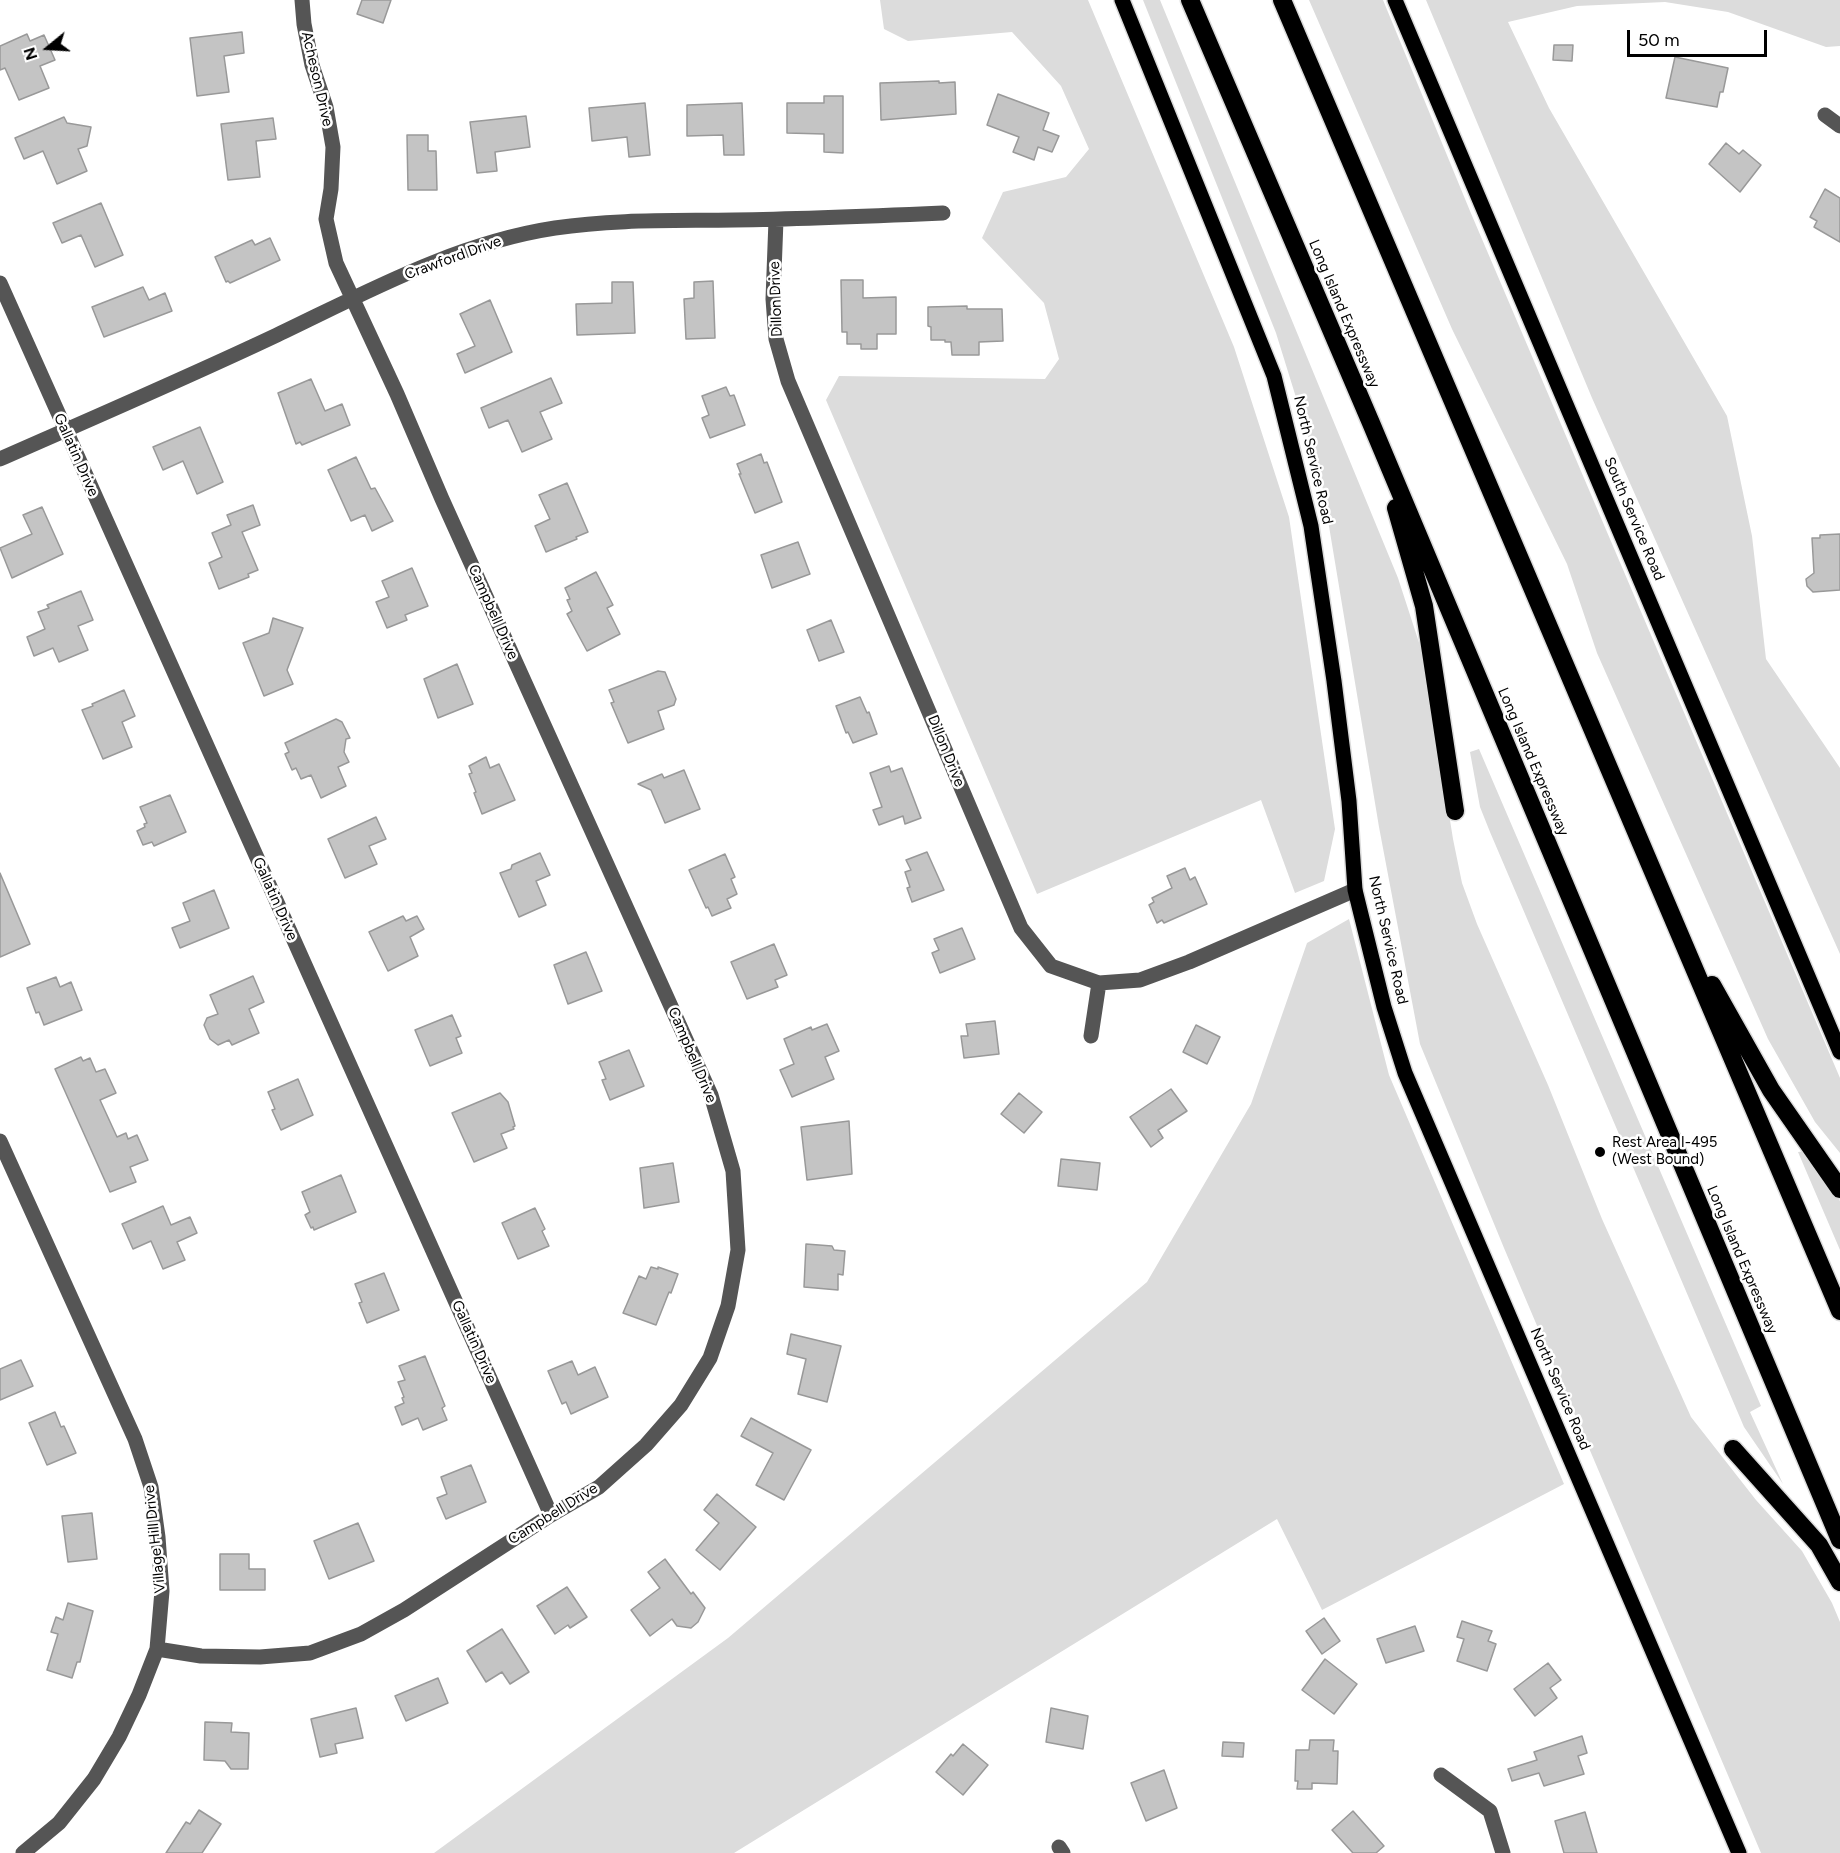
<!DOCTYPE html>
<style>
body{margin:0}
#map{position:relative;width:1840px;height:1853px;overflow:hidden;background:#fff;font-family:Figtree,sans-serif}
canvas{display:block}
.north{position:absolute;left:18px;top:18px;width:60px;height:60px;-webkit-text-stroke:4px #fff;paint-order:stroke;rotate:252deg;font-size:16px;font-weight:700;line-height:24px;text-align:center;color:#000}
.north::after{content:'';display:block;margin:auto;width:21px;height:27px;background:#000;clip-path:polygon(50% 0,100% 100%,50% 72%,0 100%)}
.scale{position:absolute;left:1627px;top:30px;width:140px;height:27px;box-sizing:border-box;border:3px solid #000;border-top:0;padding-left:8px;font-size:18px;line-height:21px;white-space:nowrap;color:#000;-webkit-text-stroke:4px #fff;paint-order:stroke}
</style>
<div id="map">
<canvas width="1840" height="1853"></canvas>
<div class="north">N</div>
<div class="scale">50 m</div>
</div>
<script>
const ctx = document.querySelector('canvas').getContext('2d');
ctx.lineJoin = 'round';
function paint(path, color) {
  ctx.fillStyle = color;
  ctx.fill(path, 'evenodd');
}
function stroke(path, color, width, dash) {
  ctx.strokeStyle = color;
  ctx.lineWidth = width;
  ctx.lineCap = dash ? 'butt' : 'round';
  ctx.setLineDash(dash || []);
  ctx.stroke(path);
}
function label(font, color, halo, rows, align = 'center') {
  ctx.font = font + ' Figtree,sans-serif';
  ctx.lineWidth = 5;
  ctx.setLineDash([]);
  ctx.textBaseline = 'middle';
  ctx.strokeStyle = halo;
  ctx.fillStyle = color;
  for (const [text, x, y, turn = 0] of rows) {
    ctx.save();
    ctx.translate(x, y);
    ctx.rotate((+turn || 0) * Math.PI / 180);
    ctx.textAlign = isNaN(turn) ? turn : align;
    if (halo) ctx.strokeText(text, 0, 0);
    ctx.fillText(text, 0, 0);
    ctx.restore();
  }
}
paint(new Path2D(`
 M880,0H1088L1234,347L1289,517L1335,829L1324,881L1295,893L1261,800L1037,894L826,400L839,376L1045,379L1059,359L1044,303L982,238L1003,192L1066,177L1089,149L1061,86L1012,32L908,41L884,29Z
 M1143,0H1160L1398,578L1424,658L1453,839L1462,883L1477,924L1548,1085L1602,1219L1691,1417L1756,1500L1802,1551L1832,1603L1840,1622V1853H1761L1504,1248L1420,1044L1379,827L1321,478L1276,333Z
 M1309,0H1383L1470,211L1840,1078V1153L1815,1122L1768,1039L1597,653L1567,564L1452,329Z
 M1426,0H1840V46L1826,47L1728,12L1665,2L1577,6L1508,22L1549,108L1727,416L1752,536L1766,659L1840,768V954L1592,398Z
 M1479,749L1761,1406L1750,1412L1783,1484L1744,1427L1490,832L1480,807L1470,752Z
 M1349,919L1389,1075L1564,1484L1322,1610L1277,1519L734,1853H434L728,1638L1147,1282L1251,1104L1307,943Z
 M1807,1151L1840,1201V1250L1798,1152Z`), '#dcdcdc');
const building = new Path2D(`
 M362,0H391L383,23L357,14Z
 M242,32L244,53L224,56L229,92L197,96L190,38Z
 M27,34L30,41L44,35L55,60L40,66L49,88L19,100L5,68L0,70V46Z
 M1554,45H1573L1572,61L1553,60Z
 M1675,57L1728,68L1723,92H1720L1717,107L1666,98Z
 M939,81V83L955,82L956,114L881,120L880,83Z
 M998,94L1049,113L1043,130L1059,136L1052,152L1038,147L1034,160L1013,152L1019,137L987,125Z
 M824,96H843V153L824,152V134L787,133V103H824Z
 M645,103L650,155L629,157L627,137L592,141L589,108Z
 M742,103L744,155H724L723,135L687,136V105Z
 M526,116L530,147L495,152L497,171L477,173L470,122Z
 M64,117L67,123L91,127L87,146L78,149L87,171L57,184L43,151L24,159L15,138Z
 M273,118L276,139L256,141L260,177L228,180L221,124Z
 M407,135H428V151H436L437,190H408Z
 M1726,143L1739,154L1743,150L1761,165L1740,192L1709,164Z
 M1825,189L1840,198V242L1814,227L1817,221L1810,217Z
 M101,203L123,255L95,267L81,235L62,243L53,223Z
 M270,238L280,260L230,283L228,281L226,282L215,257L252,240L255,245Z
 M841,280H863V298L896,297V334H877V349H861V344H847V332H842Z
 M713,281L715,338L686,339L684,299L694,298V282Z
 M612,282H633L635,333L577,335L576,304L612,303Z
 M143,287L149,300L165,293L172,311L104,337L92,307Z
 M490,300L512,352L465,373L457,354L475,346L460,314Z
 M967,306V309H1002L1003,341L979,342V355H952L951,342H945V340H931V327L928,326V307Z
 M551,378L562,403L540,412L552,439L522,452L508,420L489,428L481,408Z
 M311,379L325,411L342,404L350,425L302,445L300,442L296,444L278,393Z
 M726,387L730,396L734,395L745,425L710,438L702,418L709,415L702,396Z
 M200,427L223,482L197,494L183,461L163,470L153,447Z
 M761,454L764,463L767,462L782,502L755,513L739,474H741L737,464Z
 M356,457L371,489L375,488L393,521L372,531L365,515L351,521L328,470Z
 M567,483L588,532L576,537L577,539L546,552L535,526L550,519L539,495Z
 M253,505L260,525L242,532L258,570L248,574L249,577L219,589L209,563L222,557L212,533L231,525L227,515Z
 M42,507L63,554L12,578L0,548L32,534L23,515Z
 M1840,534V590L1813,592L1807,586L1806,579L1814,573L1812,538H1820V535Z
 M798,542L810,574L772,588L761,555Z
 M412,568L428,606L405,615L407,620L387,628L376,602L389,597L382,581Z
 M596,572L613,605L607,608L620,634L587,651L567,614L572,611L567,600L570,599L565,588Z
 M81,591L93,620L78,626L88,650L59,662L53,648L34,656L27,637L45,629L38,612L49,608L47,605Z
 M273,618L303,628L287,670L293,684L264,696L243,643L269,633Z
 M831,620L844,652L819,661L807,630Z
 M457,664L473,704L438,718L424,679Z
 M658,671L665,672L676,699L674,705L658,711L664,729L628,743L611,703L614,702L609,690Z
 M124,690L135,716L122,722L132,747L103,759L82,710L93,706L92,704Z
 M860,697L867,713L869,712L877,734L853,743L848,732L846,733L836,706Z
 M336,719L342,722L350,738L346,739L344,752L349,762L338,767L346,786L321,798L311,775L301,779L296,768L292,770L285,754L289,752L285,743Z
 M486,757L490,768L499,764L515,800L482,814L474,793L476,792L469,774L472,773L469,766Z
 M889,766L891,772L902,768L921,818L905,824L903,816L879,825L873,810L882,807L870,773Z
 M684,770L700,809L665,823L651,790L638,784L662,774L664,778Z
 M170,795L186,832L154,846L152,842L143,845L137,831L145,827L144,824L147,823L140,807Z
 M376,817L386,839L369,846L377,864L345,878L328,839Z
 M927,852L944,890L912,902L907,888L910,887L905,872L911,870L906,860Z
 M540,853L550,875L536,881L546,905L519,917L500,873L511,869L512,865Z
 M725,854L735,877L731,879L737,894L727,899L731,908L712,916L708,907L706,908L689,870Z
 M1185,868L1190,880L1195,877L1207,904L1164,923L1162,920L1157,923L1149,905L1154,902L1152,898L1172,888L1167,876Z
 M0,873L30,944L0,957Z
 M214,890L229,928L180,948L172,928L190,921L183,903Z
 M403,916L406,921L417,916L424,929L410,937L418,956L388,971L369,932Z
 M962,928L975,959L940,973L932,953L939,950L934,939Z
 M774,944L787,975L775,980L778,987L747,999L731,962Z
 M586,952L602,991L568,1004L554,965Z
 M253,976L264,1002L249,1009L259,1033L232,1045L229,1040L218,1045L210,1039L204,1025L207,1018L218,1014L210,995Z
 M56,977L60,987L71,982L82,1010L44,1025L39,1012L36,1013L27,988Z
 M452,1015L461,1036L456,1038L462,1053L430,1066L415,1030Z
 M995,1021L999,1054L964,1058L961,1036H968L966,1024Z
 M827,1024L839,1051L825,1057L834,1079L792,1097L780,1070L794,1064L784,1039L811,1027L812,1030Z
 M1196,1025L1220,1037L1207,1064L1183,1052Z
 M629,1050L644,1086L610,1100L602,1080L606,1079L599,1062Z
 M81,1057L83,1061L90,1058L96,1072L105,1069L116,1093L100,1100L117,1137L126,1133L128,1139L137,1135L148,1160L130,1167L136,1182L110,1192L55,1069Z
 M298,1079L313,1115L281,1130L272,1110L275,1109L268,1092Z
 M1171,1089L1187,1111L1158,1130L1163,1138L1151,1147L1130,1117Z
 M500,1093L508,1102L515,1126L513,1127L514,1129L501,1134L507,1148L474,1162L452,1113Z
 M1019,1093L1042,1112L1024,1133L1001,1114Z
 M849,1121L852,1174L807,1180L801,1127Z
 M1061,1159L1100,1163L1097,1190L1058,1186Z
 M673,1163L679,1202L644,1208L640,1168Z
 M341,1175L356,1212L314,1230L313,1227L311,1228L305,1215L310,1212L302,1192Z
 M163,1206L171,1225L190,1217L197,1233L177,1242L185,1260L163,1269L151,1241L133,1249L122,1224Z
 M535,1208L545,1229L542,1231L549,1246L518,1259L502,1223Z
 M806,1244L832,1246L834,1250L845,1251L843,1275L838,1274V1290L804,1287Z
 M651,1267L658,1269V1267L678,1274L671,1293L669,1292L656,1325L623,1313L639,1276L646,1279Z
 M384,1273L399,1310L367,1323L359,1303L362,1302L355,1284Z
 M791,1334L841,1346L827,1402L798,1394L806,1359L787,1354Z
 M425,1356L445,1406L442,1408L447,1420L423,1430L418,1418L402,1425L395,1407L404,1403L402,1398L404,1397L398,1382L405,1380L399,1366Z
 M21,1360L33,1386L0,1400V1369Z
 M572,1361L578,1375L595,1367L608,1397L571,1414L566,1402L562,1404L548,1371Z
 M55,1412L61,1427L64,1426L76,1453L47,1465L29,1423Z
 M751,1418L811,1450L784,1500L756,1485L773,1453L741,1436Z
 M471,1465L486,1502L446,1519L437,1498L447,1494L441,1477Z
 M717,1494L756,1527L720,1570L696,1550L719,1523L704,1510Z
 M92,1513L97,1559L68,1562L62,1516Z
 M358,1523L374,1561L329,1579L314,1541Z
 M220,1554H249V1569H265V1590H220Z
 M665,1559L691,1594L693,1592L705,1608L698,1622L691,1628L677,1626L672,1619L650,1636L631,1610L660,1588L648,1572Z
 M567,1587L587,1617L570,1628L568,1625L555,1634L537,1606Z
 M68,1603L93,1611L80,1662H77L72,1678L47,1670L58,1634L51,1632L56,1617L63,1620Z
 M1324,1618L1340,1641L1322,1654L1306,1631Z
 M1462,1621L1492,1631L1488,1641L1496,1644L1487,1671L1457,1661L1464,1639L1457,1637Z
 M1415,1626L1424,1651L1386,1663L1377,1639Z
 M502,1629L529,1672L510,1684L502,1672L486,1682L467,1651Z
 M1325,1659L1357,1684L1334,1714L1302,1690Z
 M1548,1663L1561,1680L1550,1688L1557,1698L1535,1716L1514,1689Z
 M438,1678L448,1703L406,1721L395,1696Z
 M356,1708L363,1738L335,1744L337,1753L320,1757L311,1719Z
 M1051,1708L1088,1716L1083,1749L1046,1742Z
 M205,1722L232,1723L231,1732L249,1733L248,1769H231L225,1761L204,1760Z
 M1582,1736L1587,1753L1578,1756L1584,1774L1544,1786L1539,1773L1512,1781L1508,1769L1537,1760L1534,1752Z
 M1310,1740H1334L1333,1751H1338L1337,1784L1312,1783V1789H1297L1298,1781H1295L1296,1750H1309Z
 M1223,1742L1244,1743L1243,1757L1222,1756Z
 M963,1744L988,1765L963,1795L936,1772L951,1754L953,1756Z
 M1164,1770L1177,1808L1146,1821L1131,1783Z
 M199,1810L221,1824L202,1853H166L186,1822L190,1824Z
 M1353,1811L1384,1846L1376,1853H1353L1332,1830Z
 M1585,1812L1597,1853H1564L1555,1821Z`);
paint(building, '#c4c4c4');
stroke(building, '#999', 1.5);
const major = new Path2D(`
 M1122,0L1274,376L1311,526L1334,681L1349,801L1355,890L1384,1007L1405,1073L1739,1853
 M1395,0L1840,1052`);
const highway = new Path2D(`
 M1190,0L1371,423L1840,1540
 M1282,0L1840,1311
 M1396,508L1424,606L1455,811
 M1712,985L1771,1090L1840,1189
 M1733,1449L1819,1545L1840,1582`);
stroke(major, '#dbdbdb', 18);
stroke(highway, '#dbdbdb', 21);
stroke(new Path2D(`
 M1825,115L1840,126
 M776,220L773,299L776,339L788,381L1021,928L1051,966L1099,983L1140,980L1189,962L1355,890
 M0,283L551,1515
 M0,459C93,418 186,378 277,335C367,292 456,243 555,228C614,219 675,221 734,220C804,219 874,216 943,213
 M1091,1036L1099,983
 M0,1141L135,1439L151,1487L158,1537L162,1591L157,1649L139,1695L119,1737L94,1779L59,1823L23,1853
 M157,1649L201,1656L260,1657L310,1653L361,1634L404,1610L551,1515L599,1487L646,1445L681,1405L710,1358L728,1306L738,1250L733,1171L711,1095L442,499L397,394L336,263L326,219L331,189L333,147L326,107L312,65L304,24L302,0
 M1441,1775L1490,1811L1503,1853
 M1059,1847L1063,1853`), '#555', 15);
stroke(major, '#000', 15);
stroke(highway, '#000', 18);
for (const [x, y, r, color] of [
 [1600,1152,6,"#000"]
]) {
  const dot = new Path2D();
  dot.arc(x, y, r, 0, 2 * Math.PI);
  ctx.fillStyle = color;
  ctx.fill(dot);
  stroke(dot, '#fff', 2);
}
label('15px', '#000', '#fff', [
 ["Acheson Drive",317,79,77],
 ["Crawford Drive",453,258,-20],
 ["Dillon Drive",776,299,-92],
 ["Long Island Expressway",1344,314,67],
 ["Gallatin Drive",76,455,66],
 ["North Service Road",1313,460,77],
 ["South Service Road",1634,519,67],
 ["Campbell Drive",493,612,66],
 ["Dillon Drive",946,751,68],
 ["Long Island Expressway",1533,762,67],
 ["Gallatin Drive",275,899,66],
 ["North Service Road",1388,940,77],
 ["Campbell Drive",692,1055,67],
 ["Long Island Expressway",1742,1260,67],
 ["Gallatin Drive",474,1342,66],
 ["North Service Road",1560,1389,67],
 ["Campbell Drive",553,1514,-32],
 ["Village Hill Drive",155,1539,-96]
]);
label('15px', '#000', '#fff', [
 ["Rest Area I-495",1612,1143],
 ["(West Bound)",1612,1160]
], 'left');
</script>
